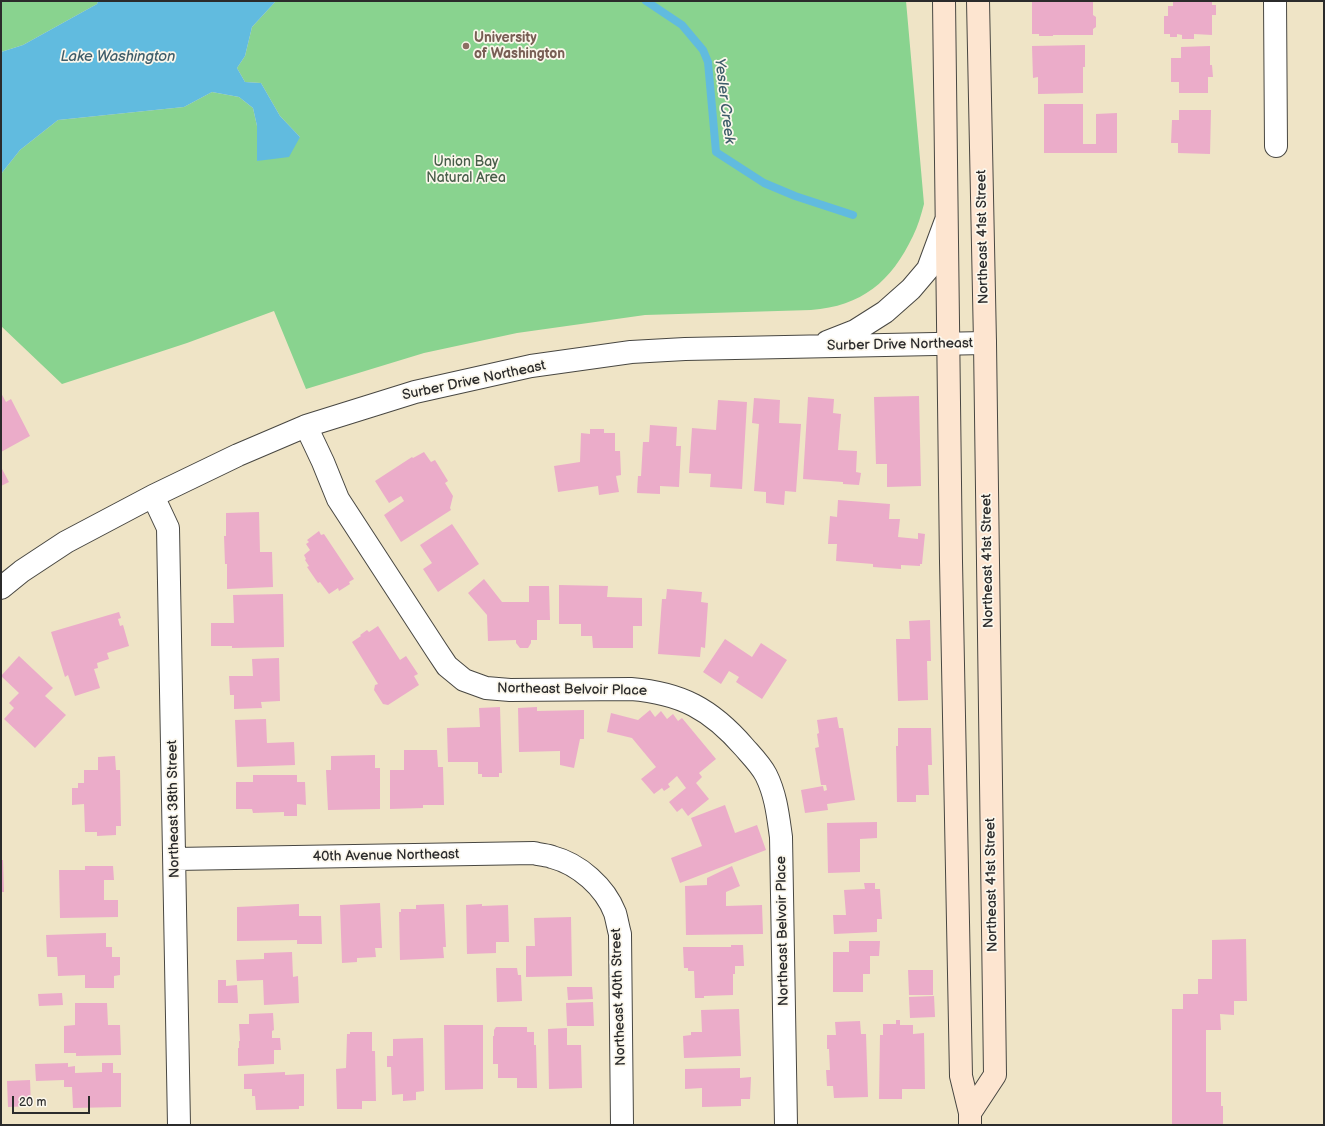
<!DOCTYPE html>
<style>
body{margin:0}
#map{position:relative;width:1325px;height:1126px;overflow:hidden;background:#efe4c6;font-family:"Balsamiq Sans",sans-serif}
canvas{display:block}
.frame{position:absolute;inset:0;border:2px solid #2b2b2b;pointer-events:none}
.scale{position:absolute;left:12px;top:1096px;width:78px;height:18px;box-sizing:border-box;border:2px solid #2b2b2b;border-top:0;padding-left:5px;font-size:12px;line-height:14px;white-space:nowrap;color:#2b2b2b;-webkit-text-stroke:3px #fbf7ec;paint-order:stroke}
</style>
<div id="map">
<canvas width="1325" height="1126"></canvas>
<div class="frame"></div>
<div class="scale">20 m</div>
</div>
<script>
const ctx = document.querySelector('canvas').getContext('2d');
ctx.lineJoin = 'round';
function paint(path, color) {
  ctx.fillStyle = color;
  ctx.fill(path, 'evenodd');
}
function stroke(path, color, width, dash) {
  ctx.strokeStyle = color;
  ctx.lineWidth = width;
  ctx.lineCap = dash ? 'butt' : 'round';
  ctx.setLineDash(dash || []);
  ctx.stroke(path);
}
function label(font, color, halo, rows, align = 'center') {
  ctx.font = font + ' "Balsamiq Sans",sans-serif';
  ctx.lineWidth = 3.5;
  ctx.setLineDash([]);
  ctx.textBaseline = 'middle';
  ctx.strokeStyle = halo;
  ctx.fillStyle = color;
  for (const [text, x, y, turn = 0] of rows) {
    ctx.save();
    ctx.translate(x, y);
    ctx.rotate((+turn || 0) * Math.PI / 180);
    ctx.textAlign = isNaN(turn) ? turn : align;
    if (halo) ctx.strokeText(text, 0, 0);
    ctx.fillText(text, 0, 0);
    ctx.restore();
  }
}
paint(new Path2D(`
 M1,1H98L97,4L23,45L1,52Z
 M276,1H906L924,204C921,215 918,226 913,236C891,282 862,306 811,310L645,315L517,333L424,353L306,389L274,311L187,343L62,384L1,326V174L20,150L58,120L184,107L212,92L239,97L253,108L257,126V161L300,137L280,116L261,83L245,82L237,68L245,56L252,27Z`), '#89d38f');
paint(new Path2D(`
 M98,1H276L252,27L245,56L237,68L245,82L261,83L280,116L300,137L289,157L257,161V126L253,108L239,97L212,92L184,107L58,120L20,150L1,174V52L23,45L97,4Z`), '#61bbdf');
stroke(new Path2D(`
 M646,1L682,25L703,50L708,62L716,152L764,183L795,196L853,215`), '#61bbdf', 8);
paint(new Path2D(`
 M1032,1H1093V15L1096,17V27L1093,29V35H1053V36H1039V34H1032Z
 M1173,1H1212V5H1216V15H1212V35L1194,34V39H1182V35L1177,34V37H1170V34H1164V16H1168V6H1173Z
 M1085,45V67H1083V93L1038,94V77L1033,78L1032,46Z
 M1210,46V65H1212L1213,77H1208V93H1179V82H1171V58H1181V47Z
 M1044,104H1083V144H1096V114L1117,113V153H1044Z
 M1179,110H1211L1210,154L1178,153V143H1171L1172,120H1179Z
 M1,393L6,402L11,399L30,436L1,452Z
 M919,396L921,486L887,487V464H876L874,397Z
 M808,397L834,399L833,413L841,414L838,450L857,451L856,472L861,473L859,485L843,484V482L803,479Z
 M754,398L780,400L779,423L801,424L796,492L785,491L784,505L766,503V492L754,491L759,424L752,423Z
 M718,400L747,402L742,489L710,487L711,474L689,473L692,428L716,430Z
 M650,425L677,427L676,446H681L679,487L660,486V494L637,493L638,476H641L643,442H649Z
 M590,429H604V433H615V451H620L621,475L616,476L619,492L599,495L598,486L558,492L554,466L580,462L581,433L590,434Z
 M424,452L431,462L435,460L448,481L445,483L453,496L450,508L451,510L401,542L384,515L404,501L401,496L389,503L375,481L412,457L413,458Z
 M1,467L9,482L1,486Z
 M838,500L890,504L889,519H900L898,537L918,539V533L925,534L922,564H920V566L901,565V569L873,567V564L836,561L837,544H828L830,516L837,517Z
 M259,512L260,552H272L273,587L227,589V564H225L224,536H226V513Z
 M452,524L479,564L438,592L423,569L432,563L420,545Z
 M319,531L321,535L324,534L354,579L349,582L350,584L339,591L338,588L329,594L320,582L318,583L307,567L309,566L305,560L306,559L304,555L310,550L306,544L309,542L307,540Z
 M484,579L502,602H529V586H549L550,620H537V640H531V643L528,648H520L516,643V640L488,641L487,615L468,593Z
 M559,585L608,586L607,597L642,598V626H633V648H593L592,636H581V624H559Z
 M667,589L702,592L701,602L708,603L705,648L701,647L700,657L658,654L662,599H666Z
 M283,594L284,647L232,648V646H211V623H234L233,595Z
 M119,612L121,618L118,619L120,626L123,625L129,646L107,653L109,659L97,663L98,668L94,669L100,688L75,696L68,675L65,677L51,632Z
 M930,620L931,661H927L928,700L898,701L896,639H910L909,621Z
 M378,626L400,660L406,656L418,674L414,676L419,685L388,705L383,704L374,690L375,685L378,684L352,642L361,636L360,635L367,630L369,632Z
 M725,639L752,657L761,643L787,660L762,699L736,682L739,677L729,671L721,684L703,672Z
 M19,656L53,688L45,696L66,715L35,748L4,719L14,708L9,703L19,693L1,676Z
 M279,658L280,701L261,702L262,708L234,709V695H230L229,676H253L252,659Z
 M500,707L502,773H499V777H482V774H478V762H448L447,728L480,727L479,708Z
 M537,707V711L584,710V739H580L574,768L560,765V751L519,752L518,708Z
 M650,710L655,717L661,711L667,719L673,714L678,721L682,718L716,759L699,773L702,777L696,783L709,799L688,816L682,808L677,812L669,802L686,788L677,776L668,784L670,787L664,791L662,788L654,794L641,779L656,767L632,738L607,732L611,713L638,720Z
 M837,717L839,728H843L855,800L827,804L828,810L805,813L801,790L823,786L824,791L827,790L826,785H821L815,748L819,747L817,734L819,733L817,720Z
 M266,719L267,743L294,742L295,765L237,767L235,720Z
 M898,728H931L932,765H928L929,795H916V802H897L896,746H898Z
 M404,750H437L438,767H443L444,805H423V808L390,809V770H404Z
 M375,755V768H380V809L328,810L326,770H331V756Z
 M115,756L116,770H120L121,826H116V835L97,836V832H85L84,804L72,805V788H78V783H84V770H98V757Z
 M253,775H297V782H305L306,805L297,804V816H284V812L253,813L252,809H236V782H253Z
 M725,805L735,833L757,825L766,850L680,883L671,858L702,846L691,818Z
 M877,822V838L860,839V872L828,873L827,823Z
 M1,860H3L4,892H1Z
 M85,866H113L114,880H104V900H118V917L60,918L59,870H85Z
 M732,866L740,886L726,892V906L762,905L763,934L686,935L685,886L707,885V878Z
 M864,883H875V889H880L882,919H877V932L834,934L833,915H846L844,890L865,889Z
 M380,903L382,948H375L376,957L357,958V962L342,963L340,905Z
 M299,904V916H321L322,944H297V940L237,941V907Z
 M444,904L446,947H443L444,958L400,960L399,912H401V909H416V905Z
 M482,904V906L508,905L509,942H496V953L467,954L466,905Z
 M571,917L572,976L526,977V946H535L534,918Z
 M106,933V947H112V957H120V975L114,976V988H85V975L58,976L57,957H47L46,935Z
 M1246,939L1247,1001H1234V1015L1220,1014L1221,1030H1206V1092H1221V1106H1223V1125H1172V1009H1183V994H1198V979H1212V940Z
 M849,941H880L879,956H870V974H863V992H833V952H849Z
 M731,945H743L744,966H735V974H733V995L704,996V998H695L694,971H688V968H684L683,947H731Z
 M292,952L293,977L298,976L299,1003L264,1005L263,980L237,981L236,960L264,959V953Z
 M496,968H517L518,975H521L522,1001L497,1002Z
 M908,970H933V995H909Z
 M218,980H226V986L237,985L238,1003H218Z
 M567,987H592L593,999L568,1000Z
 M62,993L63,1005L39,1006L38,994Z
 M934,996L935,1017L910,1018L909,997Z
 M593,1002L594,1026H567L566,1003Z
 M75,1003H107L108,1025H120L121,1055L76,1056V1053H64V1026L75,1025Z
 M739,1009L741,1056L684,1058L683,1036L691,1035V1032H702L701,1010Z
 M273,1013L274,1030L272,1031V1038H280L281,1050H274V1064L238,1066V1048H239V1041H240L239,1024H249V1014Z
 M896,1020H900V1025H913V1034L924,1033L925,1089H902V1099H879L880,1035H883V1024H896Z
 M860,1021L861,1034H866L868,1097L834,1098L833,1086H827L826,1070H830L829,1049H827V1035H836L835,1022Z
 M444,1025H483V1089L445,1090Z
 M496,1027H527V1032H534V1045H536L537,1088H517V1078H498V1064H493V1036H494V1030Z
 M567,1028V1045H581L582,1088L549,1089L548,1029Z
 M350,1032H372V1051H375L376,1101H362V1109H337L336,1069L346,1068L347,1034H350Z
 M423,1038L424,1091L416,1092V1100L403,1101V1094L392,1095L391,1067H387V1056H393V1039Z
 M68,1063V1067L75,1066V1073L102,1072V1063H113V1073H121V1107L73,1108L72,1087H64V1080L36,1081L35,1064Z
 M740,1068V1078L751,1077L750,1099H741V1106L702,1107V1088L685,1089V1069Z
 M285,1072V1075L304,1074V1106H299V1109L256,1110L255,1096H252V1089H244V1074Z
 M30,1080L31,1106L8,1107L7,1081Z`), '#ebacc9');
const street = new Path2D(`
 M1275,1L1276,146
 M827,342L855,331L885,312L911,289L928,269L945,223
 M306,426L323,462L338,499L437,651L447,666L464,680L486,688L510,690L631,689C681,693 711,709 744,747C751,755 761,765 766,775C776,795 778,816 781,837L786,1125
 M153,496L168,528L179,1125
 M1,588L22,571L66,542L153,496L238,455L306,426L415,392L531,366L631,352L685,349L985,343
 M175,859L534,853C540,855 547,855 552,857C579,864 605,887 615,913C617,920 618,927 620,934L622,1125`);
const secondary = new Path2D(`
 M944,1C947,359 953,718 961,1076L970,1113V1125
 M970,1113L995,1075L985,343L978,1`);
stroke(street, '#484742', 24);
stroke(secondary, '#484742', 24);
stroke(street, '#fff', 22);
stroke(secondary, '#fde5d0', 22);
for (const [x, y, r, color] of [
 [466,46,4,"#8d6e63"]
]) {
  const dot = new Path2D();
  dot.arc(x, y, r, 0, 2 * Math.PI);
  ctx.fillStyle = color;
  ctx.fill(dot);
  stroke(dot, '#fbf7ec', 1.5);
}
label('bold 14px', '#785e54', '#fbf7ec', [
 ["University",474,38],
 ["of Washington",474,54]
], 'left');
label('14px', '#475d49', '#fbf7ec', [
 ["Union Bay",466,162],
 ["Natural Area",466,178]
]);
label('14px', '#2b2b2b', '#fbf7ec', [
 ["Northeast 41st Street",983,237,-91],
 ["Surber Drive Northeast",900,345,-1],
 ["Surber Drive Northeast",474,381,-12],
 ["Northeast 41st Street",988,561,-91],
 ["Northeast Belvoir Place",572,690,1],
 ["Northeast 38th Street",174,809,-91],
 ["40th Avenue Northeast",386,856,-1],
 ["Northeast 41st Street",992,885,-91],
 ["Northeast Belvoir Place",783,931,-91],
 ["Northeast 40th Street",619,997,-92]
]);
label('italic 15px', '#3e5d6a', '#fbf7ec', [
 ["Lake Washington",118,57],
 ["Yesler Creek",724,101,83]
]);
</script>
